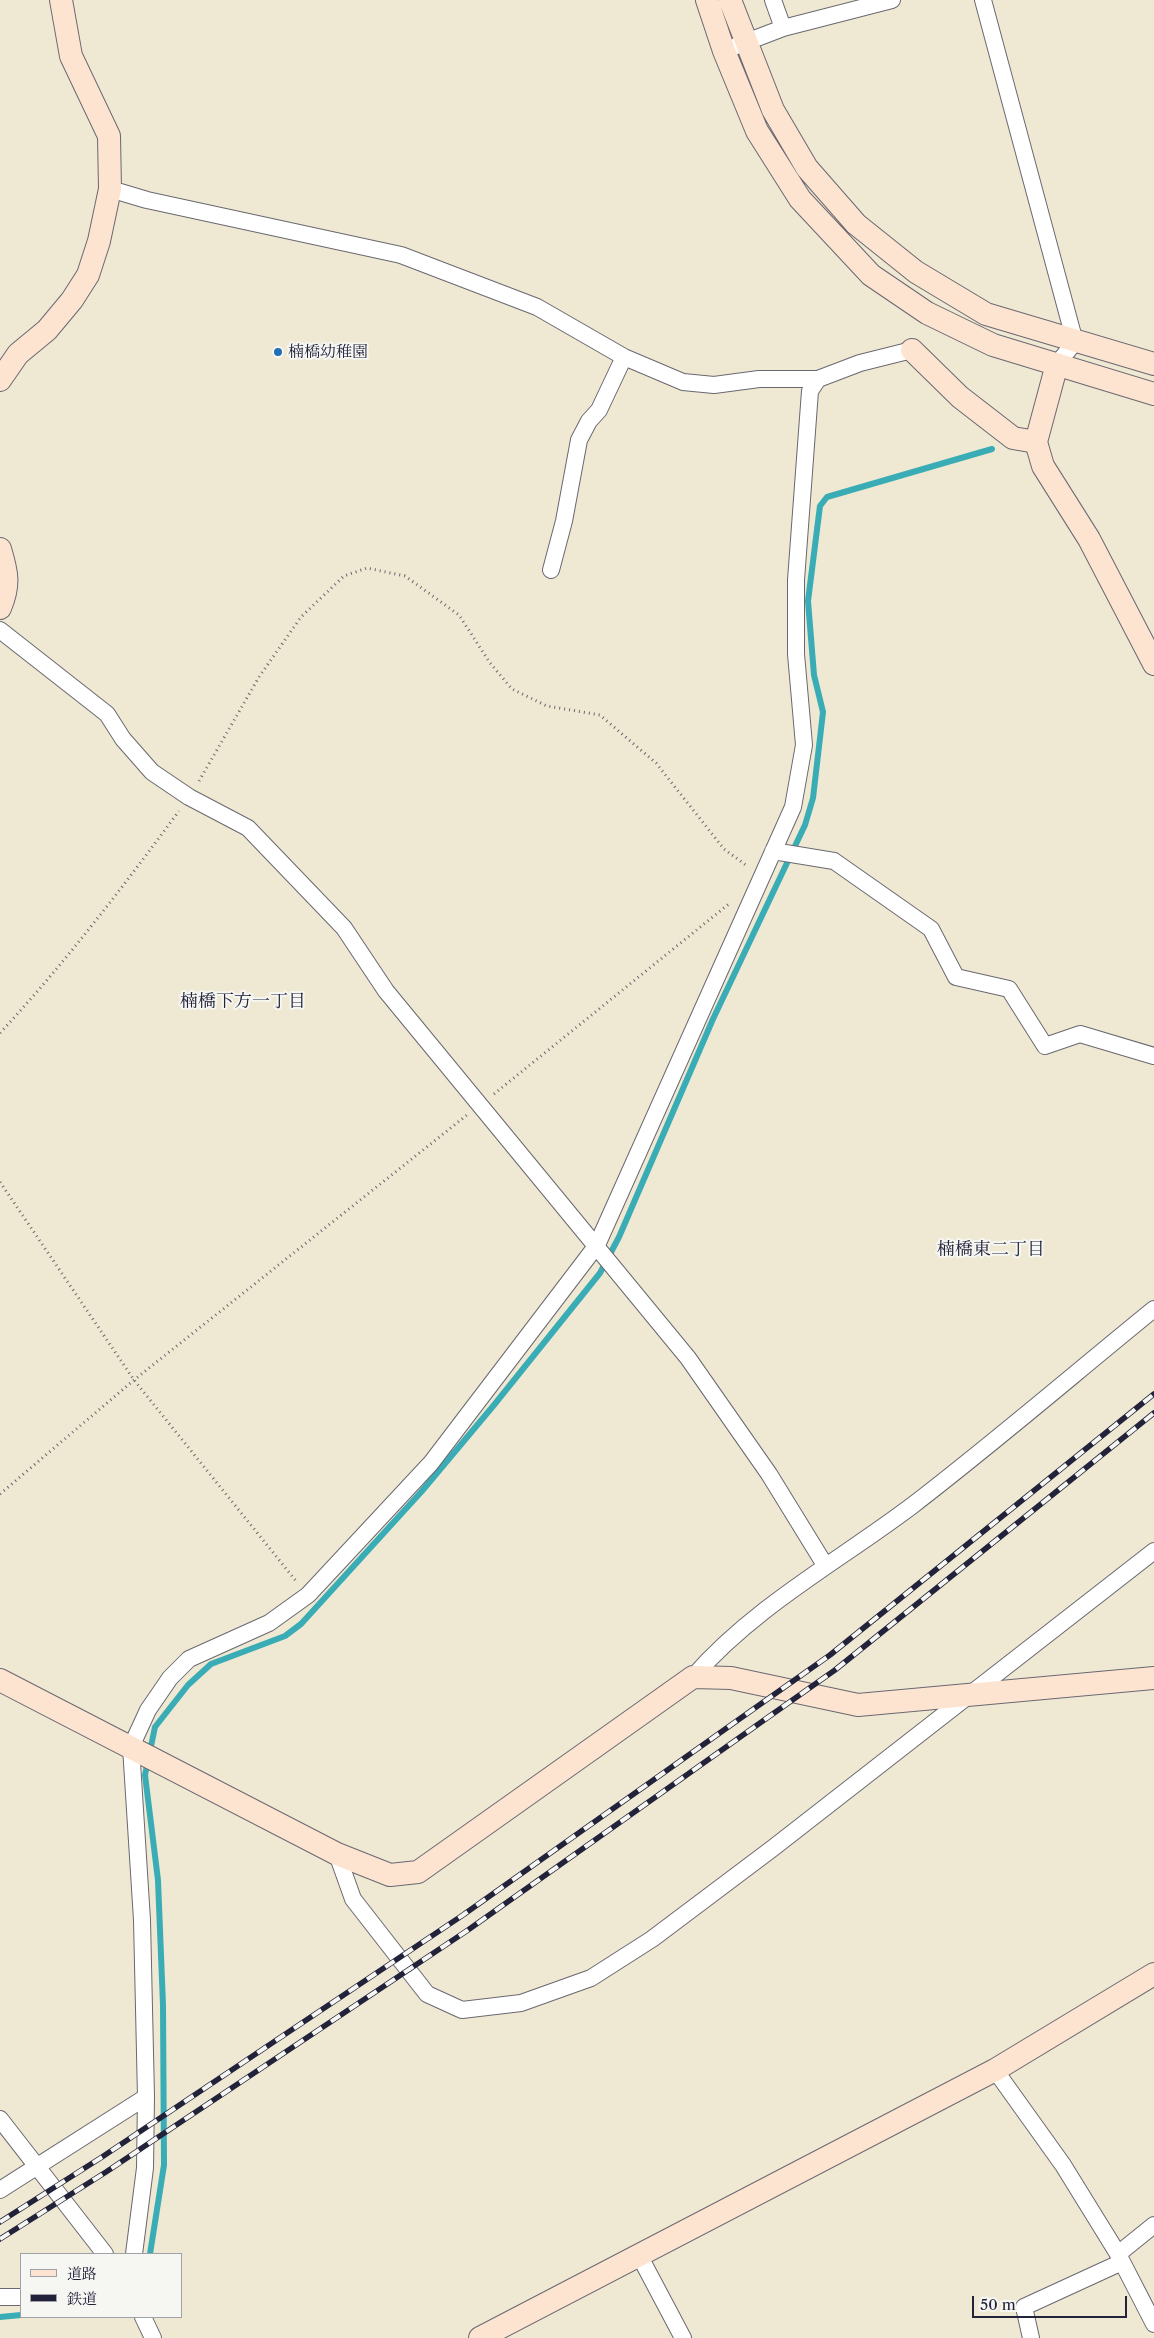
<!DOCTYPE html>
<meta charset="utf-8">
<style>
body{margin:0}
#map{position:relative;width:1154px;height:2338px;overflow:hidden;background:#efe9d3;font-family:"Libre Caslon Text","Noto Serif JP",serif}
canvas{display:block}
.legend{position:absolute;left:20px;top:2253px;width:162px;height:65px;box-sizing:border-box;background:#f6f6f2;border:1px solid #a1a1a9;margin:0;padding:6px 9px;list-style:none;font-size:15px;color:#22223b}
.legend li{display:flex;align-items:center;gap:10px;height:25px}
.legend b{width:25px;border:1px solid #a1a1a9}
.scale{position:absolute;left:972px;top:2296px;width:155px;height:22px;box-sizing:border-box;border:2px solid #22223b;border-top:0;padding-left:6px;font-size:15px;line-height:18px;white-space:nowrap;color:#22223b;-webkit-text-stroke:4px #f6f6f2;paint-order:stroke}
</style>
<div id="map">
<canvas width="1154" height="2338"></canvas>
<ul class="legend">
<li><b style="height:6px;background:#fde4d1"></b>道路</li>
<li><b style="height:6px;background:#22223b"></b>鉄道</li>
</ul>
<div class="scale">50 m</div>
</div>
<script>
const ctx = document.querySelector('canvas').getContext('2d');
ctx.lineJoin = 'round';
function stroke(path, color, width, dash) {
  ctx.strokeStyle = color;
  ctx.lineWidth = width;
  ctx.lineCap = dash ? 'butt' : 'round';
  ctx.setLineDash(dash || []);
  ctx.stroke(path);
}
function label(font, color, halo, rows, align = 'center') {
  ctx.font = font + ' "Libre Caslon Text","Noto Serif JP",serif';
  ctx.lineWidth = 4;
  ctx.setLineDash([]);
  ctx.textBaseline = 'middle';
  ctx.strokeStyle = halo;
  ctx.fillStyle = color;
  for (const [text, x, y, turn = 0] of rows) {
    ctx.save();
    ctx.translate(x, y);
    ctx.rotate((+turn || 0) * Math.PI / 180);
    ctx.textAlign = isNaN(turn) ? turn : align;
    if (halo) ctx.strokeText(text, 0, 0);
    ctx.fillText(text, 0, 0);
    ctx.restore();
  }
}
stroke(new Path2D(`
 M150,2254L164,2165L163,2005L158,1880L145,1775L155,1727L188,1685L211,1664L285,1636L301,1624L422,1491L494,1405L600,1273L619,1237L713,1019L805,825L813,798L823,712L814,675L808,601L820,506L827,497L992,449
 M0,2317L21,2315`), '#3aacb5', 6);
const street = new Path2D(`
 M773,0L783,28
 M983,0L1075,342L1057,364
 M736,46L783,28L892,0
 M110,189L147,200L401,255L537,307L624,357L683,382L714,385L759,379H818
 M551,570L564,521L579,440L589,421L599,410L624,357
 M0,630L107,714L123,739L152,772L189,797L248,828L344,928L386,991L688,1358L769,1474L825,1565
 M773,851L834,861L931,929L956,977L1009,989L1045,1046L1080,1034L1154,1056
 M693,1677C755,1606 839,1561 913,1505C995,1442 1074,1374 1154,1309
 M337,1854L353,1899L427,1994L462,2010L521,2003L591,1978L652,1939L773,1848L1154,1551
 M995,2070L1063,2165L1118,2254L1154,2324
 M0,2119L105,2254
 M0,2190L146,2097
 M134,2254L145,2168L146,2097L142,1920L131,1747L148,1710L170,1678L189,1659L269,1623L308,1595L431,1463L597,1245L793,807L804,745L796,654V580L810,391L818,379L860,363L912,350
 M1118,2254L1154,2225
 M639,2255L683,2338
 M0,2297H21
 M143,2317L153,2338
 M1031,2338L1024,2307L1122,2262`);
const secondary = new Path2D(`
 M707,0L724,51L757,131L800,199L871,275L927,313L993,345L1154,394
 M730,0L773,110L807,168L856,224L916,272L986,314L1154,364
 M912,350L960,397L1013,438L1036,442L1043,466L1089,539L1154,664
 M0,380L18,354L47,330L72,300L88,275L99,241L110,189L109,136L71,56L61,0
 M1036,442L1057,364
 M0,549C7,572 10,585 0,608
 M0,1680L337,1854L390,1875L418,1872L693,1677L731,1678L858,1705L1154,1678
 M480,2338L995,2070L1154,1974`);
stroke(street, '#6a6870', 18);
stroke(secondary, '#6a6870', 24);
stroke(new Path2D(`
 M199,781L259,677L301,617L344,576L367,568L405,576L459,615L490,663L512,689L547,706L600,715L656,763L724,849L747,866
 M0,1033C65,963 122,888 179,811
 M494,1094L730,903
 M0,1182L134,1380L296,1581
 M0,1494L134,1380L467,1115`), '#6a6870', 3, [1, 4]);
stroke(street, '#fff', 16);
stroke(secondary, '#fde4d1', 22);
const rail = new Path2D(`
 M0,2222L102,2157L463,1915L762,1703L830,1655L1154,1394
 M0,2239L106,2172L468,1930L767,1718L835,1670L1154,1413`);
stroke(rail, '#22223b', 5.5);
stroke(rail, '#f6f6f2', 4, [11]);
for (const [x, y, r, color] of [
 [278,352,5,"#1f6fb2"]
]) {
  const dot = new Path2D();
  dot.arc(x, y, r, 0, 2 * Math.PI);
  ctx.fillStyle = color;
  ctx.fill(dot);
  stroke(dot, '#f6f6f2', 2);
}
label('16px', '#22223b', '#f6f6f2', [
 ["楠橋幼稚園",288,352]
], 'left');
label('18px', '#22223b', '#f6f6f2', [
 ["楠橋下方一丁目",243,1002],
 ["楠橋東二丁目",991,1250]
]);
</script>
